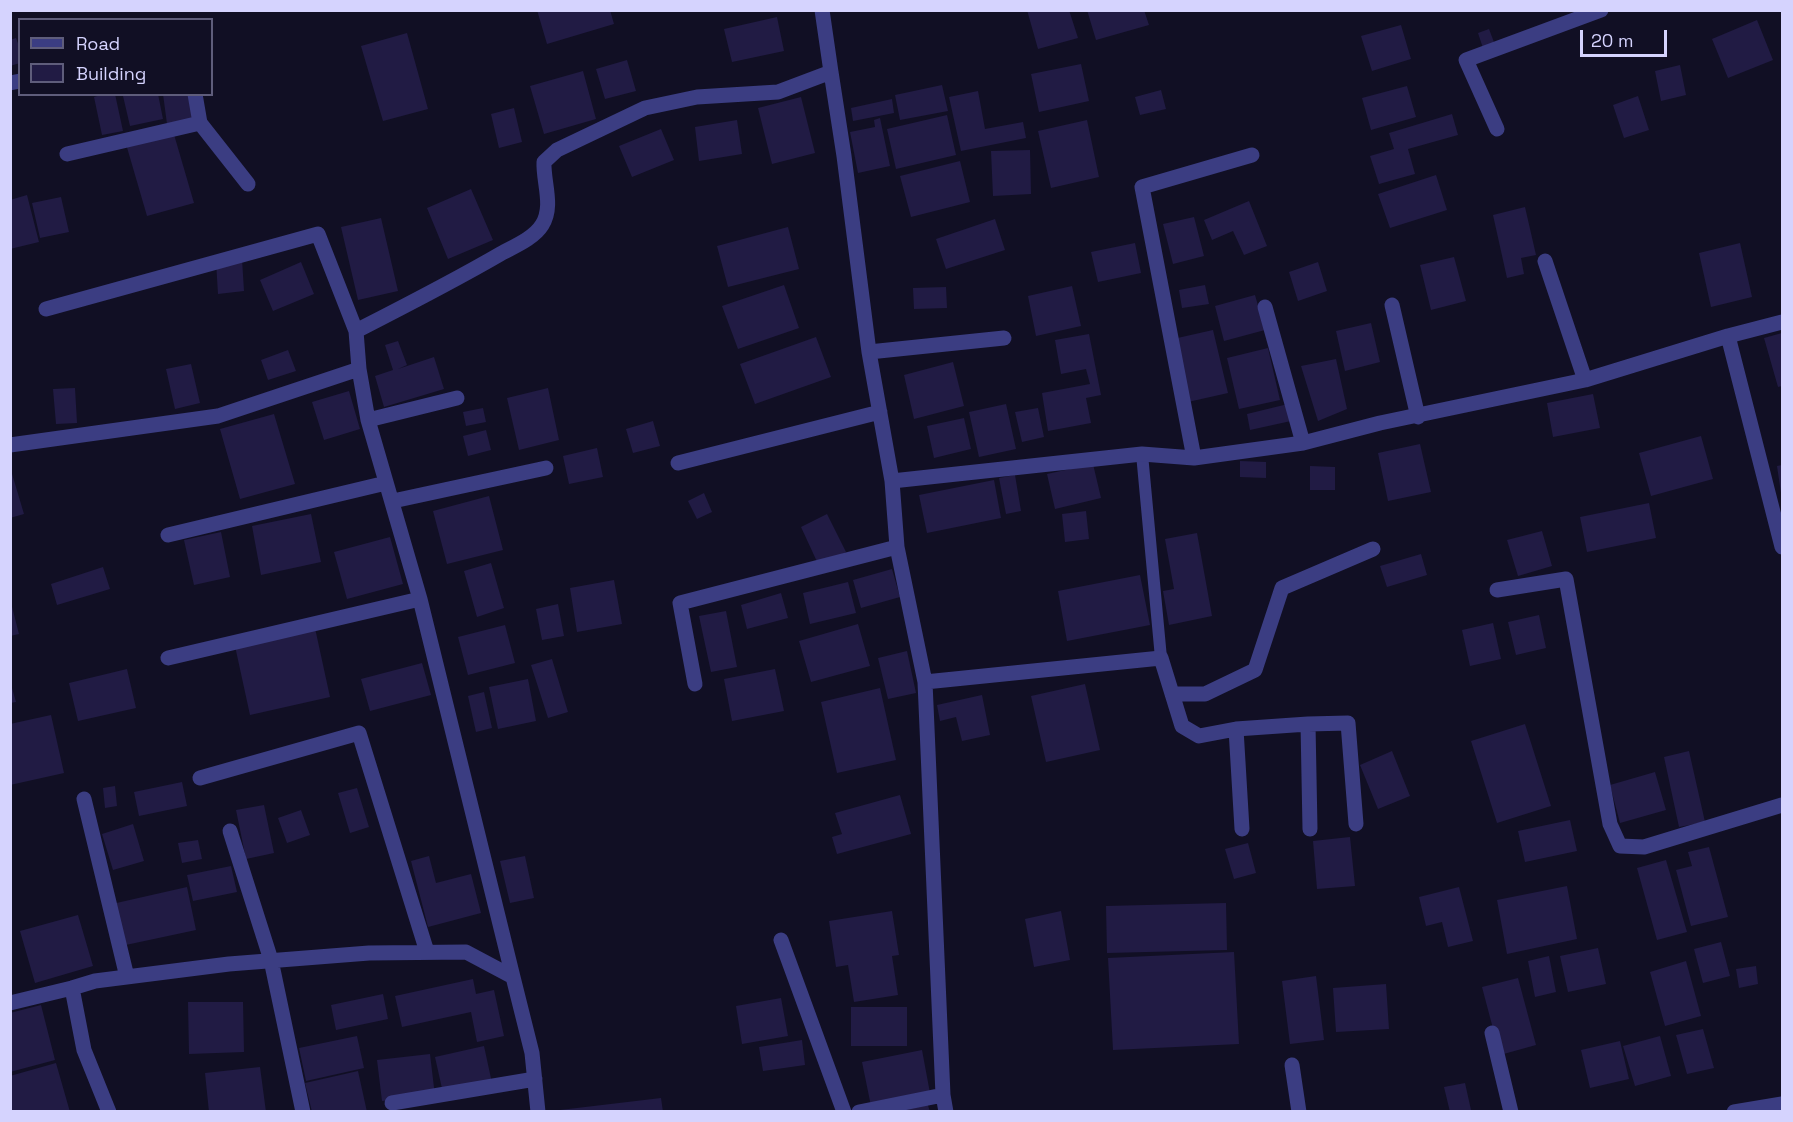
<!DOCTYPE html>
<style>
body{margin:0}
#map{position:relative;width:1793px;height:1122px;overflow:hidden;background:#110f24;font-family:"Space Grotesk",sans-serif}
canvas{display:block}
.frame{position:absolute;inset:0;border:12px solid #d5d3fe;pointer-events:none}
.legend{position:absolute;left:18px;top:18px;width:195px;height:78px;box-sizing:border-box;background:#110f24;border:2px solid #5f5d7b;margin:0;padding:8px 10px;list-style:none;font-size:18px;color:#d5d3fe}
.legend li{display:flex;align-items:center;gap:12px;height:30px}
.legend b{width:30px;border:2px solid #5f5d7b}
.scale{position:absolute;left:1580px;top:30px;width:87px;height:27px;box-sizing:border-box;border:3px solid #d5d3fe;border-top:0;padding-left:8px;font-size:18px;line-height:21px;white-space:nowrap;color:#d5d3fe;-webkit-text-stroke:4px #110f24;paint-order:stroke}
</style>
<div id="map">
<canvas width="1793" height="1122"></canvas>
<div class="frame"></div>
<ul class="legend">
<li><b style="height:8px;background:#3b3d82"></b>Road</li>
<li><b style="height:16px;background:#211b44"></b>Building</li>
</ul>
<div class="scale">20 m</div>
</div>
<script>
const ctx = document.querySelector('canvas').getContext('2d');
ctx.lineJoin = 'round';
function paint(path, color) {
  ctx.fillStyle = color;
  ctx.fill(path, 'evenodd');
}
function stroke(path, color, width, dash) {
  ctx.strokeStyle = color;
  ctx.lineWidth = width;
  ctx.lineCap = dash ? 'butt' : 'round';
  ctx.setLineDash(dash || []);
  ctx.stroke(path);
}
paint(new Path2D(`
 M537,10H610L614,24L547,44Z
 M1027,10H1069L1078,38L1038,49Z
 M1087,10H1144L1149,25L1096,40Z
 M777,17L784,51L732,62L724,29Z
 M1757,20L1773,60L1728,78L1712,39Z
 M1401,25L1411,59L1372,71L1361,36Z
 M1489,29L1497,50L1485,54L1478,33Z
 M407,33L428,109L383,121L361,46Z
 M16,38L20,49V63L10,66V40Z
 M627,60L636,91L605,99L596,69Z
 M1081,64L1089,101L1039,112L1031,74Z
 M1680,65L1686,95L1661,101L1655,71Z
 M583,71L596,119L544,134L530,86Z
 M942,85L948,111L900,120L895,95Z
 M1407,86L1416,117L1371,130L1362,98Z
 M1161,90L1166,109L1140,115L1135,97Z
 M978,91L985,129L1023,122L1026,138L961,151L949,97Z
 M104,94H115L123,131L102,135L94,97Z
 M127,94H158L163,119L130,126L123,96Z
 M163,94H190L194,120L167,124Z
 M1638,96L1649,130L1624,138L1613,105Z
 M801,97L815,153L772,164L758,108Z
 M892,99L894,113L853,121L851,108Z
 M514,108L522,142L499,148L491,114Z
 M1452,114L1458,135L1408,149L1415,174L1379,184L1370,156L1394,149L1389,133Z
 M947,115L956,155L896,169L887,129Z
 M880,118L890,166L858,173L850,132L875,127L874,120Z
 M737,120L742,154L699,161L695,127Z
 M1087,120L1099,177L1051,188L1038,131Z
 M661,129L674,160L632,177L619,146Z
 M173,131L194,203L147,216L126,144Z
 M1030,150L1031,194L993,196L991,151Z
 M960,161L970,202L911,217L900,176Z
 M1436,175L1447,210L1390,228L1378,194Z
 M471,189L493,240L448,259L427,208Z
 M27,195L39,242L10,249V200Z
 M61,197L69,232L40,238L32,203Z
 M1249,201L1267,246L1244,255L1233,231L1212,240L1204,220Z
 M1525,207L1536,255L1521,258L1524,274L1507,278L1493,215Z
 M1194,217L1204,256L1173,264L1163,224Z
 M381,218L398,291L358,300L341,227Z
 M995,219L1005,250L946,269L936,239Z
 M788,227L799,269L728,287L717,246Z
 M1135,243L1141,273L1098,282L1091,252Z
 M1740,243L1752,297L1711,307L1699,253Z
 M1454,257L1466,301L1431,310L1420,265Z
 M242,259L244,291L218,294L216,261Z
 M301,262L314,294L273,311L260,280Z
 M1318,262L1327,291L1298,301L1289,272Z
 M784,285L799,328L738,349L722,306Z
 M1205,285L1209,304L1182,308L1179,290Z
 M1072,286L1081,326L1036,336L1028,296Z
 M946,287L947,308L914,309L913,288Z
 M1255,295L1265,330L1224,341L1215,306Z
 M1371,323L1380,362L1345,371L1336,331Z
 M1213,330L1228,393L1188,402L1173,339Z
 M1782,333V386L1778,387L1764,338Z
 M1089,334L1101,395L1086,398L1091,423L1048,431L1042,393L1090,384L1086,369L1061,374L1055,340Z
 M816,337L831,377L755,404L740,364Z
 M398,341L407,365L398,369L434,357L444,389L384,407L375,376L393,370L385,345Z
 M1268,348L1280,400L1239,409L1227,358Z
 M288,350L296,371L268,380L261,360Z
 M1336,359L1347,409L1318,421L1301,366Z
 M953,362L964,406L914,419L904,375Z
 M191,364L200,403L175,409L166,369Z
 M75,388L77,423L56,424L53,389Z
 M548,388L559,440L519,450L507,398Z
 M349,391L360,429L324,440L312,402Z
 M1593,394L1600,428L1553,437L1547,403Z
 M1006,404L1016,449L979,457L969,412Z
 M1288,404L1291,421L1250,430L1247,414Z
 M483,408L486,422L466,426L463,412Z
 M1038,408L1044,437L1022,442L1015,412Z
 M274,414L295,484L240,499L220,429Z
 M964,418L971,449L934,458L927,426Z
 M653,421L660,446L633,453L626,429Z
 M486,430L491,450L468,456L463,436Z
 M1701,436L1713,479L1651,496L1639,453Z
 M1420,444L1431,492L1388,501L1378,453Z
 M597,448L603,477L569,484L563,456Z
 M1240,461L1266,462V478L1240,477Z
 M1093,464L1101,498L1055,509L1047,474Z
 M1782,465V493H1781L1777,466Z
 M1310,466L1335,467V490H1310Z
 M10,467L24,514L10,518Z
 M1015,475L1021,511L1006,514L999,478Z
 M994,480L1001,518L927,533L919,495Z
 M704,493L712,512L697,519L688,501Z
 M489,496L503,550L447,564L433,511Z
 M1649,503L1656,538L1587,552L1580,517Z
 M1086,511L1089,539L1065,542L1062,514Z
 M311,514L321,562L261,575L252,526Z
 M827,514L846,552L819,566L801,527Z
 M1542,531L1552,566L1518,576L1507,540Z
 M221,532L230,577L194,585L184,540Z
 M1197,533L1212,616L1169,625L1163,591L1174,589L1165,539Z
 M390,537L403,584L347,599L334,552Z
 M1421,554L1427,575L1387,587L1380,566Z
 M491,563L504,608L477,617L464,571Z
 M103,567L110,589L57,605L51,584Z
 M892,569L900,597L861,608L853,580Z
 M1140,575L1150,625L1067,641L1058,591Z
 M614,580L622,624L577,632L570,588Z
 M848,582L856,613L810,624L803,593Z
 M781,593L788,618L747,629L741,605Z
 M10,599L19,634L10,636Z
 M558,604L564,636L542,640L536,609Z
 M726,611L737,667L711,672L699,616Z
 M1539,615L1546,648L1516,655L1508,622Z
 M1493,623L1501,659L1470,666L1462,630Z
 M858,624L870,666L811,682L799,641Z
 M505,625L515,663L468,675L458,637Z
 M315,628L330,697L250,715L235,646Z
 M907,651L916,693L888,699L878,658Z
 M552,659L568,712L548,718L531,665Z
 M422,663L431,695L370,711L361,679Z
 M127,669L136,708L78,721L69,683Z
 M775,669L784,711L732,721L724,679Z
 M528,679L536,721L498,729L489,687Z
 M10,681L16,702L10,703Z
 M1085,684L1100,750L1046,762L1031,696Z
 M880,688L896,760L837,773L821,702Z
 M484,692L492,728L476,732L468,696Z
 M982,695L990,735L962,741L956,717L940,721L937,705Z
 M51,715L64,773L10,785V724Z
 M1525,724L1551,806L1497,823L1471,741Z
 M1392,751L1410,796L1378,809L1360,765Z
 M1689,751L1705,822L1679,827L1664,757Z
 M1655,772L1666,810L1620,823L1610,785Z
 M182,782L187,806L139,816L134,792Z
 M115,786L117,806L105,808L103,788Z
 M357,788L369,827L350,833L338,793Z
 M900,795L911,834L837,854L832,837L842,834L835,813Z
 M264,805L274,853L246,859L236,810Z
 M301,810L310,835L287,843L278,818Z
 M1570,820L1577,851L1525,862L1518,831Z
 M133,824L144,861L113,870L102,834Z
 M1350,837L1355,886L1317,889L1313,841Z
 M198,840L202,859L182,863L178,843Z
 M1248,843L1256,873L1234,879L1225,849Z
 M1709,847L1728,917L1691,926L1676,870L1692,866L1688,852Z
 M429,856L436,883L471,874L481,913L428,927L411,861Z
 M525,856L534,898L510,903L500,861Z
 M1666,860L1687,932L1657,940L1637,868Z
 M231,866L237,892L193,901L187,875Z
 M1567,886L1577,939L1507,954L1497,900Z
 M187,887L196,930L121,946L112,904Z
 M1459,887L1473,941L1448,947L1442,922L1426,926L1419,897Z
 M1226,903L1227,950L1107,953L1106,906Z
 M892,911L899,955L892,956L898,995L854,1002L848,965L836,967L829,921Z
 M1061,911L1070,960L1034,967L1025,919Z
 M78,915L93,966L35,983L20,931Z
 M1721,942L1730,976L1703,983L1694,949Z
 M1598,948L1606,984L1568,992L1560,956Z
 M1234,952L1239,1044L1113,1050L1108,958Z
 M1549,956L1556,992L1535,997L1528,961Z
 M1686,961L1701,1016L1665,1026L1650,972Z
 M1756,966L1758,984L1739,988L1736,969Z
 M1316,976L1324,1040L1290,1044L1282,981Z
 M1518,978L1536,1045L1500,1055L1482,987Z
 M473,979L476,994L494,990L504,1036L477,1042L471,1012L402,1027L395,996Z
 M1386,984L1389,1029L1336,1032L1333,988Z
 M383,994L388,1019L336,1030L331,1005Z
 M781,998L788,1036L742,1044L736,1006Z
 M188,1002H243L244,1052L189,1054Z
 M41,1005L55,1060L10,1072V1013Z
 M851,1007H907V1046H851Z
 M1703,1029L1714,1068L1687,1074L1676,1035Z
 M357,1036L364,1068L306,1081L299,1048Z
 M1660,1036L1671,1076L1635,1086L1623,1046Z
 M802,1040L805,1065L763,1071L759,1047Z
 M1620,1041L1629,1079L1590,1088L1581,1050Z
 M484,1046L492,1083L443,1093L435,1057Z
 M922,1050L930,1093L871,1106L862,1062Z
 M430,1054L435,1096L382,1101L377,1060Z
 M56,1063L70,1112H10V1076Z
 M260,1067L266,1112H209L205,1073Z
 M358,1071L367,1112H312L305,1083Z
 M1465,1083L1471,1110L1450,1112L1444,1087Z
 M661,1098L663,1112H560V1110Z
 M927,1102L930,1112H894Z`), '#211b44');
stroke(new Path2D(`
 M1142,454L1161,658`), '#3b3d82', 12);
stroke(new Path2D(`
 M831,72L844,156L869,352L892,481L897,547L925,682L943,1095L946,1112
 M10,83L20,81
 M195,94L200,123L248,184
 M1497,129L1466,60L1601,10
 M67,154L200,123
 M1545,261L1585,380
 M1392,305L1418,417
 M1265,307L1303,443
 M46,309L318,234L356,331
 M1728,336L1782,547
 M869,352L1004,338
 M359,369L368,420L420,599L513,977
 M368,420L457,398
 M10,445L218,416L359,369L356,331C405,306 454,281 502,253C515,246 534,238 542,225C554,206 543,182 544,162L557,150L645,108L697,97L778,92L831,72L822,10
 M1194,458L1142,187L1252,155
 M678,463L880,412
 M892,481L1142,454L1194,458L1303,443L1380,423L1585,380L1728,336L1782,322
 M393,501L546,468
 M168,535L386,483
 M1497,590L1566,579L1610,824L1620,846L1644,847L1782,805
 M168,658L420,599
 M925,682L1161,658L1182,726L1199,736L1236,729L1308,724L1348,723L1356,824
 M695,684L680,603L897,547
 M1172,694H1205L1255,670L1282,588L1373,549
 M1308,724L1310,829
 M1236,729L1242,829
 M200,778L359,733L427,952
 M84,799L127,977
 M230,831L271,960L303,1112
 M781,940L844,1112
 M72,988L84,1050L109,1112
 M10,1003L72,988L95,981L229,964L369,953L466,952L513,977L532,1053L538,1112
 M1492,1033L1511,1112
 M1292,1065L1299,1112
 M392,1103L535,1079
 M859,1112L943,1095
 M1734,1112L1782,1104`), '#3b3d82', 15);
</script>
